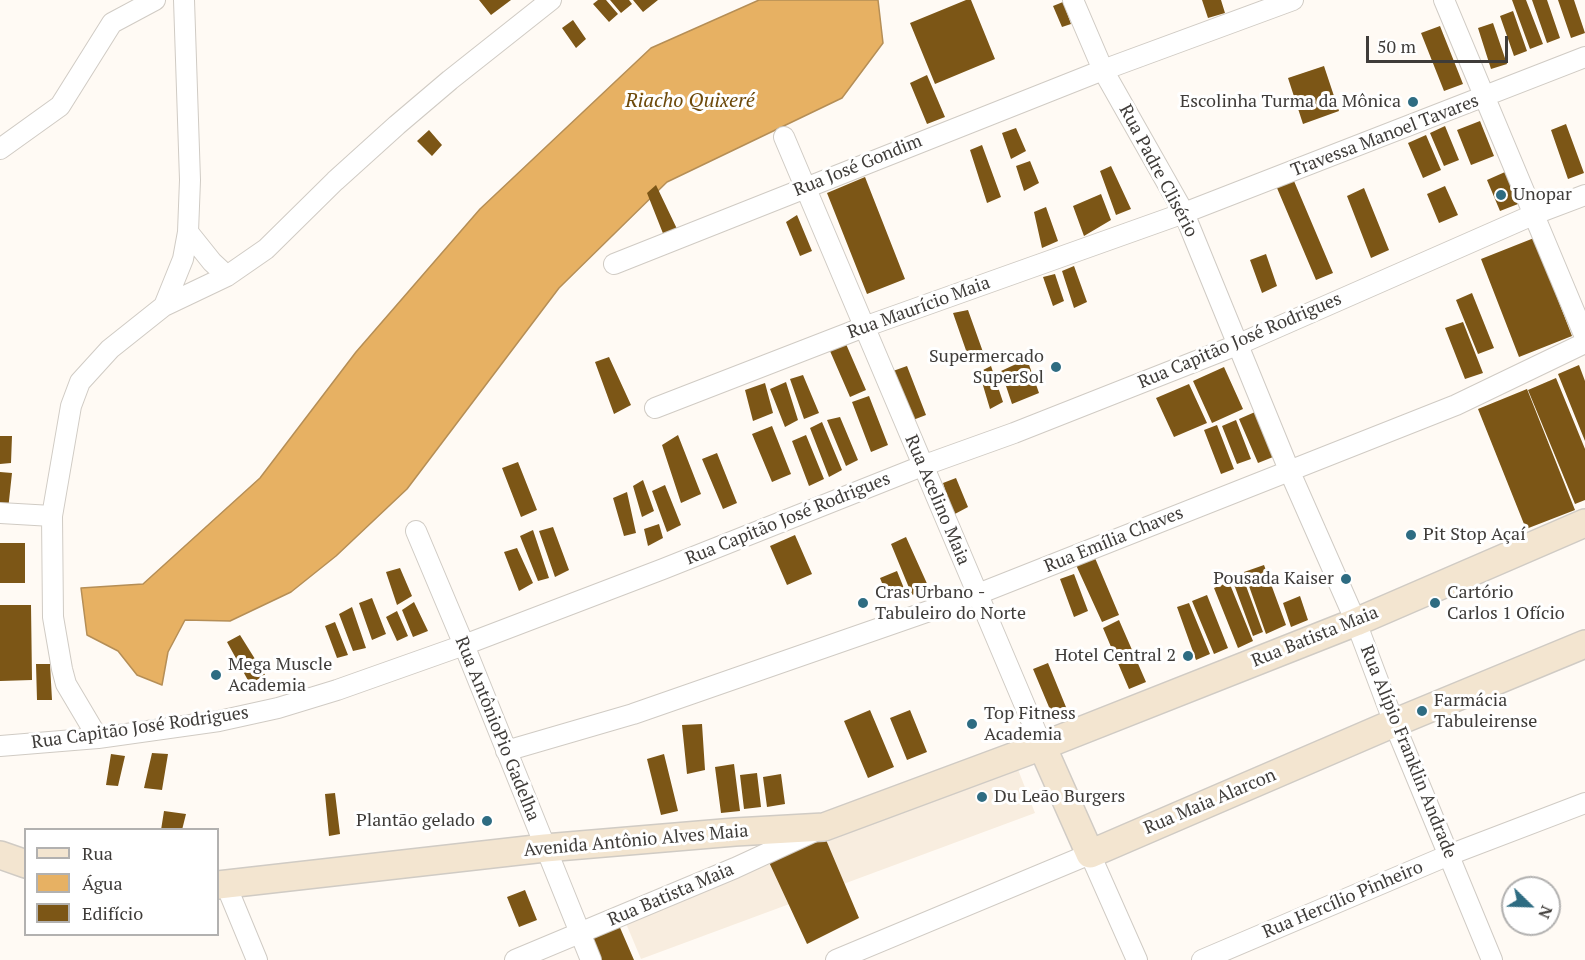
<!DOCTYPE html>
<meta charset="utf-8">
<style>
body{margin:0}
#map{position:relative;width:1585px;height:960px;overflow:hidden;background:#fffaf4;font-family:"PT Serif",serif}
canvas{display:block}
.legend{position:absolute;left:24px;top:828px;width:195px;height:108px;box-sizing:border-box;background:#fff;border:2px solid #b2b1b0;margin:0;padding:8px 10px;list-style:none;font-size:18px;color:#3f3c39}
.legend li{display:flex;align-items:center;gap:12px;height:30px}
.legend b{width:30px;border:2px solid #b2b1b0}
.north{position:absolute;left:1501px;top:876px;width:60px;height:60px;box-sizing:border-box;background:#fff;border:2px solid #b2b1b0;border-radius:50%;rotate:113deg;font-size:16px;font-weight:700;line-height:24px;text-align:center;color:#3f3c39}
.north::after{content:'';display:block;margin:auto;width:21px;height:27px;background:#2e6c82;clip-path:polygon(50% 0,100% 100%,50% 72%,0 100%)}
.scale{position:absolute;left:1366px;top:36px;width:142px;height:27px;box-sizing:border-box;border:3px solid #3f3c39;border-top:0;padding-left:8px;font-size:18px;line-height:21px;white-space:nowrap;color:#3f3c39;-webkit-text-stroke:4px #fff;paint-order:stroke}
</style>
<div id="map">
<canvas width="1585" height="960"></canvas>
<ul class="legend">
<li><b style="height:8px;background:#f3e5d0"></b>Rua</li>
<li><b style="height:16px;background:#e7b163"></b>Água</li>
<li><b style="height:16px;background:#7c5616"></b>Edifício</li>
</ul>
<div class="north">N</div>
<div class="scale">50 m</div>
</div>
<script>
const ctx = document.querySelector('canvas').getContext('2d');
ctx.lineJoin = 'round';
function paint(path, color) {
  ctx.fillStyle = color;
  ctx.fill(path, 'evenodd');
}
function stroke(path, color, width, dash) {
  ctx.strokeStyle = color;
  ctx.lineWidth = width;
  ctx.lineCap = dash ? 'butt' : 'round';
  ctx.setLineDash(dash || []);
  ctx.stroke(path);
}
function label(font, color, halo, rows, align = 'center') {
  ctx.font = font + ' "PT Serif",serif';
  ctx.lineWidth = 6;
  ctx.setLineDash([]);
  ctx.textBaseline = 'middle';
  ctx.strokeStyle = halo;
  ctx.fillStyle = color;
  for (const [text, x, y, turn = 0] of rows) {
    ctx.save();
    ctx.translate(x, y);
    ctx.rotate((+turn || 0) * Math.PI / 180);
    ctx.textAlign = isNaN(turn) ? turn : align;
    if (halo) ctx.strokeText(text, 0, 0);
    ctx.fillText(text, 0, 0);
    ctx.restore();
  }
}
paint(new Path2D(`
 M1017,767L1035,813L641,959L625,921Z`), '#f8eddf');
const water = new Path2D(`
 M759,0H878L883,43L842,98L667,182L559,288L407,489L336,556L291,592L230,621L185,620L168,652L162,685L137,675L118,651L87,635L81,588L143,584L260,478L356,352L480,209L651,48Z`);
paint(water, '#e7b163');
stroke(water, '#b58e56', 1.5);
paint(new Path2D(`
 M479,0H511L491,15Z
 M598,0H606L618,14L609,22L593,4Z
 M610,0H629L632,4L621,13Z
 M633,0H658L643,12Z
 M966,0H971L995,59L935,84L910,23Z
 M1202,0H1221L1225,13L1208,18Z
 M1512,0H1526L1543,44L1530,49Z
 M1532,0H1547L1560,38L1547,43Z
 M1558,0H1574L1585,33L1571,38Z
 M1063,2L1071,24L1062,27L1053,6Z
 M1513,11L1527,51L1514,56L1500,16Z
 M573,20L586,39L576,48L562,28Z
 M1493,23L1507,64L1491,69L1478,28Z
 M1440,26L1463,84L1444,91L1421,33Z
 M1324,66L1339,111L1303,124L1288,78Z
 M927,75L945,117L927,124L910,83Z
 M1480,121L1494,156L1471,165L1457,130Z
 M1566,124L1584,173L1568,179L1551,130Z
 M1445,126L1459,160L1444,166L1430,133Z
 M1016,128L1026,151L1011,159L1002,133Z
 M429,130L442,145L432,156L417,141Z
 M1426,135L1441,170L1423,178L1408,143Z
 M982,145L1001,197L987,203L970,150Z
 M1030,161L1039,183L1024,191L1016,166Z
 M1111,166L1131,209L1116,215L1100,171Z
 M1505,172L1518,204L1500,211L1487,180Z
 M865,177L905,279L867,294L827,193Z
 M1294,181L1333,273L1316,280L1277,188Z
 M656,185L678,231L664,236L647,193Z
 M1445,186L1458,215L1439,223L1427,194Z
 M1364,188L1389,250L1371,258L1347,196Z
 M1101,194L1111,220L1084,236L1073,206Z
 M1046,207L1058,241L1042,248L1034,212Z
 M797,215L812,251L800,256L786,222Z
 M1534,238L1572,336L1519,357L1481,259Z
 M1266,254L1277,286L1262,293L1250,260Z
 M1074,266L1087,302L1074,308L1062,271Z
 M1055,274L1064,301L1053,306L1043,277Z
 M1472,293L1494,348L1478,354L1456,300Z
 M968,310L983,352L969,359L953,313Z
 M1463,322L1483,373L1465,379L1445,328Z
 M846,344L866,390L850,397L830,351Z
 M609,357L631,405L614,414L595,362Z
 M1027,359L1039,393L1012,404L1001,371Z
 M1579,365L1585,381V441L1558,374Z
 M907,366L926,415L913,420L893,371Z
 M991,366L1003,402L990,409L979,372Z
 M1224,367L1243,409L1212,423L1193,381Z
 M803,375L819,413L804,419L790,379Z
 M1556,378L1585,449V500L1575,504L1528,390Z
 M786,382L798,420L785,427L770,389Z
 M765,383L773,413L753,421L745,390Z
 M1189,384L1207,423L1174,437L1156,398Z
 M1527,389L1575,510L1526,529L1478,409Z
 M869,396L888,445L871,452L852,402Z
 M1255,412L1273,457L1258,463L1239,419Z
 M840,417L858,460L846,466L827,420Z
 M1236,420L1251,459L1237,464L1222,426Z
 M822,422L842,470L829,477L810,428Z
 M1217,425L1234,469L1221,474L1204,430Z
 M772,426L791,474L772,482L752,434Z
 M678,435L701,494L681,503L662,445Z
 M806,435L824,479L809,486L792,441Z
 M0,436H12L11,463L0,464Z
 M717,453L737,503L723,509L702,459Z
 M518,462L537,510L521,517L502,468Z
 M0,472L12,473L8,510L0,509Z
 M956,478L968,507L953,515L943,483Z
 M643,480L654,511L642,517L633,486Z
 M665,485L681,525L667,532L652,491Z
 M627,492L636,533L624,536L613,498Z
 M659,524L663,538L648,546L644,529Z
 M553,527L569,570L555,577L539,531Z
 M533,530L549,578L538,581L520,536Z
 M795,535L812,574L787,585L770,546Z
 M906,537L929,588L912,595L891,544Z
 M0,543H25V583H0Z
 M517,548L533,583L519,591L504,552Z
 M1095,558L1119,615L1102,622L1076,565Z
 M1264,565L1286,625L1266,634L1244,572Z
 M400,568L412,596L397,605L386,572Z
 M897,571L905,591L888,598L880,578Z
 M1074,574L1088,611L1074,617L1060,579Z
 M1242,575L1263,632L1253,636L1232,579Z
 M1229,582L1253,641L1238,648L1214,588Z
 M1207,595L1228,648L1214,654L1192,601Z
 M1300,596L1308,620L1291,627L1283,603Z
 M372,598L386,634L372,640L359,603Z
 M414,602L428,631L413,637L402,610Z
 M1189,603L1210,654L1196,660L1177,607Z
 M0,605H31L32,680L0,681Z
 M352,607L366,648L353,651L339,614Z
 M397,611L408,636L397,641L386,617Z
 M1119,620L1146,682L1129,689L1103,628Z
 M335,622L348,655L337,658L325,626Z
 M240,635L265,675L250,684L227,642Z
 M1048,663L1068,712L1054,719L1033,669Z
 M36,664H50L52,700H37Z
 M870,710L894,767L868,778L844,721Z
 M910,710L927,752L907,760L890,718Z
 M702,724L705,770L687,774L682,725Z
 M152,753L168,754L162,790L144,788Z
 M111,754L125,756L118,786L106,785Z
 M664,754L678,811L661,815L647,759Z
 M734,764L740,811L721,813L715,767Z
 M757,773L761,807L744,809L740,775Z
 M781,774L785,804L767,807L763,777Z
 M335,793L340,834L329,836L325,794Z
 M164,811L186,814L182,830H161Z
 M824,835L859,918L807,944L768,860Z
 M525,890L537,920L519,927L507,897Z
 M618,923L634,960H595L585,938Z`), '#7c5616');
const street = new Path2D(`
 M1073,0L1103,70L1184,213L1289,470L1356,622L1394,723L1492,960
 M1444,0L1585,337
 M784,137L1042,746
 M0,149L60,106L112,23L155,0
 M188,232L212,262L227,276
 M614,264L1103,70L1293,0
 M164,306L227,276L266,249L335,181L397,125L450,80L551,0
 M655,408L864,327L1184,213L1585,57
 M0,513L52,516
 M416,531L464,645L591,960
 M98,738L66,684L62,669L53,617L52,516L71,406L80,382L110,349L164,306L183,259L188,232L190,180L184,0
 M0,746L98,738L219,721L278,708L337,690L464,645L663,569L922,466L1014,433L1237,345L1535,214L1585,195
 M506,751L633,714L978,594L1456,405L1585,343
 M226,885L257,960
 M515,960L735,868L813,832
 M836,960L1090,854L1137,960
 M1202,960L1449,855L1585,803`);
const secondary = new Path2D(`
 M1042,746L1090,854L1394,723L1585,644
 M0,855L26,864
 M218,885L545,848L735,832L824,827L1042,746L1356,622L1585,523`);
stroke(street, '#d0cbc4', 22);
stroke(secondary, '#d0cbc4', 30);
stroke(street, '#fff', 20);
stroke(secondary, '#f3e5d0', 27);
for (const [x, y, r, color] of [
 [1413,102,6,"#2e6c82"],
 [1501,195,6,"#2e6c82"],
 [1056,367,6,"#2e6c82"],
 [1411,535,6,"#2e6c82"],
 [1346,579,6,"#2e6c82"],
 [863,603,6,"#2e6c82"],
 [1435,603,6,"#2e6c82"],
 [1188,656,6,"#2e6c82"],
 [216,675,6,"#2e6c82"],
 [1422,711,6,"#2e6c82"],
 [972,724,6,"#2e6c82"],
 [982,797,6,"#2e6c82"],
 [487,821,6,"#2e6c82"]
]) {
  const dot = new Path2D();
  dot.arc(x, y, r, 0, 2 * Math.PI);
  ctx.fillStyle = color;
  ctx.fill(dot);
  stroke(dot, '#fff', 2);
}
label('18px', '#3f3c39', '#fff', [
 ["Escolinha Turma da Mônica",1401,102,"right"],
 ["Unopar",1513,195],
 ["Supermercado",1044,357,"right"],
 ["SuperSol",1044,378,"right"],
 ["Pit Stop Açaí",1423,535],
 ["Pousada Kaiser",1334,579,"right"],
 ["Cras Urbano -",875,593],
 ["Tabuleiro do Norte",875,614],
 ["Cartório",1447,593],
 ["Carlos 1 Ofício",1447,614],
 ["Hotel Central 2",1176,656,"right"],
 ["Mega Muscle",228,665],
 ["Academia",228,686],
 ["Farmácia",1434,701],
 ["Tabuleirense",1434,722],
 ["Top Fitness",984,714],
 ["Academia",984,735],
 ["Du Leão Burgers",994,797],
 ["Plantão gelado",475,821,"right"]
], 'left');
label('18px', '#3f3c39', '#fff', [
 ["Travessa Manoel Tavares",1385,136,-21],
 ["Rua José Gondim",858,166,-22],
 ["Rua Padre Clisério",1158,171,62],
 ["Rua Maurício Maia",919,308,-20],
 ["Rua Capitão José Rodrigues",1240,341,-23],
 ["Rua Acelino Maia",937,500,67],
 ["Rua Capitão José Rodrigues",788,519,-22],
 ["Rua Emília Chaves",1114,540,-22],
 ["Rua Batista Maia",1315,637,-22],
 ["Rua Capitão José Rodrigues",140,728,-8],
 ["Rua AntônioPio Gadelha",497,729,68],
 ["Rua Alípio Franklin Andrade",1408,752,68],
 ["Rua Maia Alarcon",1210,802,-23],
 ["Avenida Antônio Alves Maia",636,841,-5],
 ["Rua Batista Maia",671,895,-23],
 ["Rua Hercílio Pinheiro",1343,900,-23]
]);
label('italic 20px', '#6d490a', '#fff', [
 ["Riacho Quixeré",690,101]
]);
</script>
